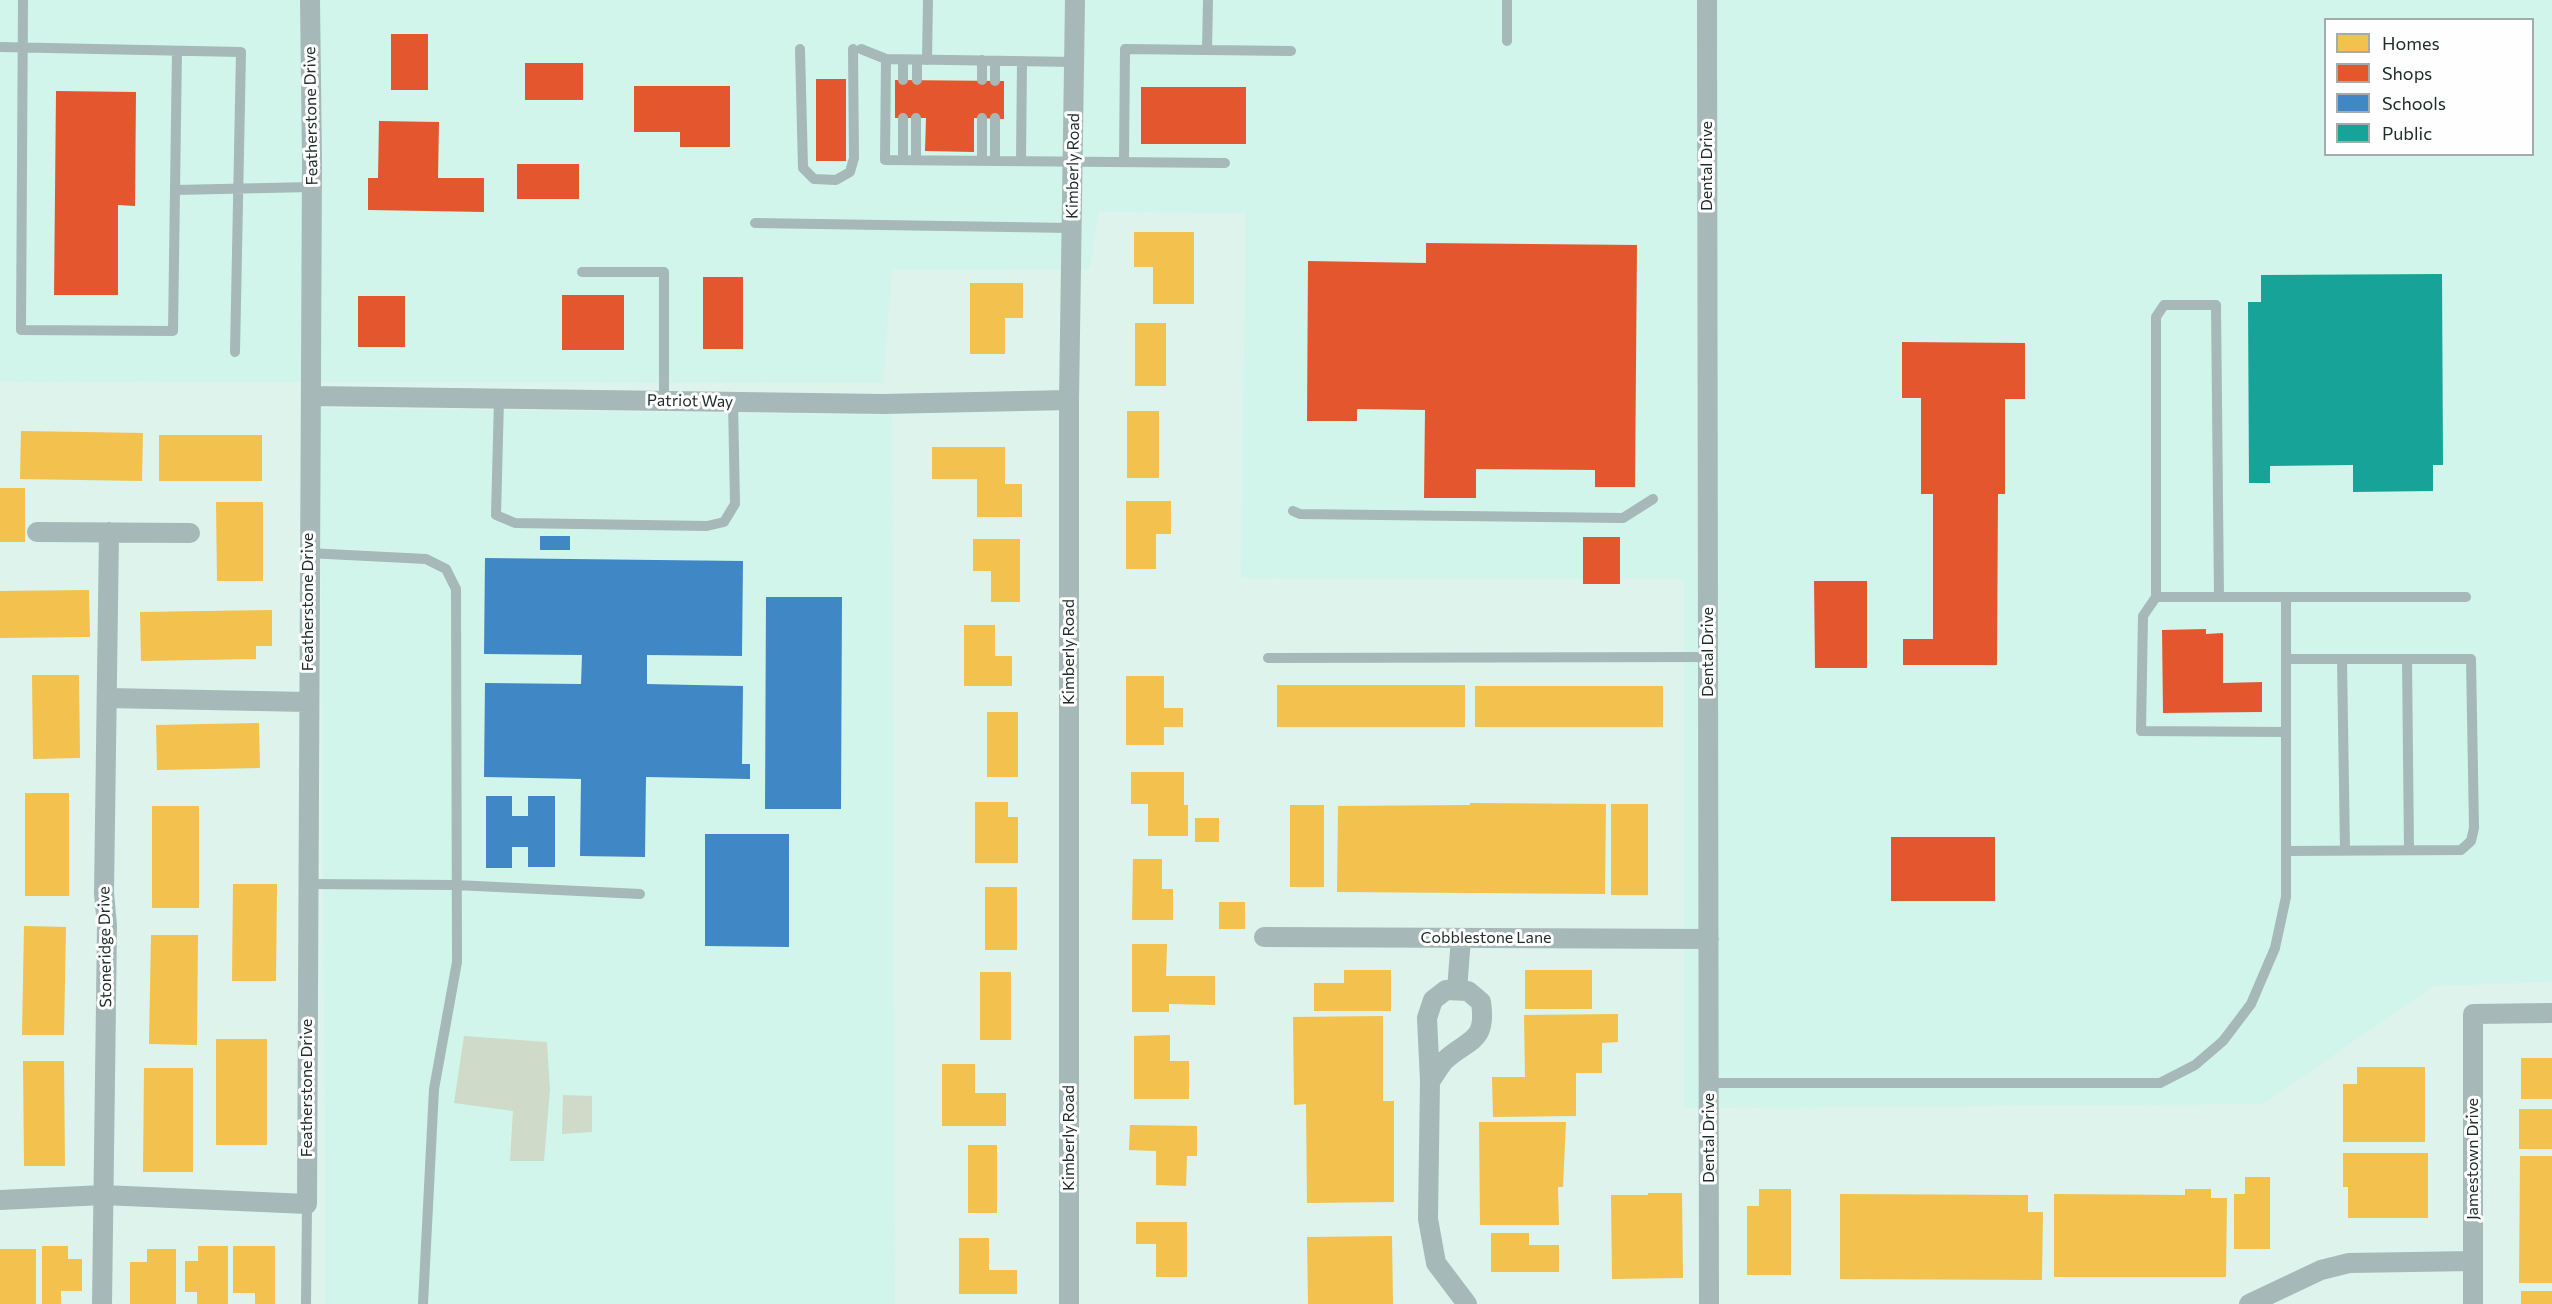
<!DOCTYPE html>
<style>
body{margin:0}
#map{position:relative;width:2552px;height:1304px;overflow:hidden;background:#ddf3ec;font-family:Commissioner,sans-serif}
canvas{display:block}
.legend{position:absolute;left:2324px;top:18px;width:210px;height:138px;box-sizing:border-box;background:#fefefe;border:2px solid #a5aba9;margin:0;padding:8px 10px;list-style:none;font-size:18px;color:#202e2a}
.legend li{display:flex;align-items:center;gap:12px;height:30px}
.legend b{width:30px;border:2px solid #a5aba9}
</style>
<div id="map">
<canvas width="2552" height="1304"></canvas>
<ul class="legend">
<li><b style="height:16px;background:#f2c14e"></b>Homes</li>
<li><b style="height:16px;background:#e4572e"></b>Shops</li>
<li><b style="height:16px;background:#3f88c5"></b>Schools</li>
<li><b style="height:16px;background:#17a398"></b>Public</li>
</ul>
</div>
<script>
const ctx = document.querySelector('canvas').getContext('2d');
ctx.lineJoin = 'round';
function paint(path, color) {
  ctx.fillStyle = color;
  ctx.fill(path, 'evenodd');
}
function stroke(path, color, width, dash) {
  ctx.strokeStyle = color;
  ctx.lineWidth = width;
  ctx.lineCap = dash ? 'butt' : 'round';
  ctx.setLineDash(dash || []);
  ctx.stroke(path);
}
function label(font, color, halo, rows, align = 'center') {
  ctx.font = font + ' Commissioner,sans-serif';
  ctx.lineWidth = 6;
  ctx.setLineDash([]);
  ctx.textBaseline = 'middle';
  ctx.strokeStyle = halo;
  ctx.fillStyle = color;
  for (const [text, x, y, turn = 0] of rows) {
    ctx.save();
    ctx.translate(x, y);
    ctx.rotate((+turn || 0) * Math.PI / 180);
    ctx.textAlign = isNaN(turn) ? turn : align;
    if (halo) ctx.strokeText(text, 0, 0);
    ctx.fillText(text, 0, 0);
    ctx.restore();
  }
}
paint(new Path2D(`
 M0,0H2552V982L2433,986L2263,1104L1684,1108V579L1241,578L1246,213L1098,212L1090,270L892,269L883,383L0,382ZM2326,20H2532V154H2326Z
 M320,408L892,415L895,1304H326Z`), '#d1f5ea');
paint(new Path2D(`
 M464,1036L547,1042L550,1089L544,1161H510L513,1111L454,1103Z
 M563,1095L592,1096V1132L562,1134Z`), '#cfdac8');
paint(new Path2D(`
 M1134,232H1194V304H1153V267H1134Z
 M970,283H1023V318H1005V354H970Z
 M1135,323H1166V386H1135Z
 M1127,411H1159V478H1127Z
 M21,431L143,433L142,481L20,479Z
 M159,435H262V481H159Z
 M932,447H1005V484H1022V517H977V479H932Z
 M0,488H25V542H0Z
 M1126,501H1171V534H1156V569H1126Z
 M216,502H263V581H217Z
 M973,539H1020V602H991V571H973Z
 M89,590L90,637L0,638V591Z
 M272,610V646H256V659L141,661L140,612Z
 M964,625H995V656H1012V686H964Z
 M32,675H79L80,758L33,759Z
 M1126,676H1164V708H1183V727H1164V745H1126Z
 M1277,685H1465V727H1277Z
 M1475,686H1663V727H1475Z
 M987,712H1018V777H987Z
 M259,723L260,768L157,770L156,725Z
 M1131,772H1184V805H1188V836H1148V804H1131Z
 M25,793H69V896H25Z
 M975,802H1008V817H1018V863H975Z
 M1470,803L1606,804L1605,894L1337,892L1338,806L1470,805Z
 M1611,804H1648V895H1611Z
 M1290,805H1324V887H1290Z
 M152,806H199V908H152Z
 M1195,818H1219V842H1195Z
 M1133,859H1162V889H1173V920H1132Z
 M233,884H277L276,981H232Z
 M985,887H1017V950H985Z
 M1219,902H1245V929H1219Z
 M24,926L66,927L64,1035H22Z
 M151,935H198L197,1045L149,1044Z
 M1132,944H1167L1166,976H1215V1005L1169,1004V1012H1132Z
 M1344,970H1391V1011H1314V983H1344Z
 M1525,970H1592V1009H1525Z
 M980,972H1011V1040H980Z
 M1618,1014V1042L1602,1043V1073H1576V1116L1493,1117L1492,1077H1525L1524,1015Z
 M1383,1016V1101H1394V1202L1307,1203L1306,1104L1294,1105L1293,1017Z
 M1170,1035V1061H1189V1099H1134V1036Z
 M216,1039H267V1145H216Z
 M2521,1058H2552V1099H2521Z
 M23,1061H64L65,1166H24Z
 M942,1064H975V1093H1006V1126H942Z
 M2357,1067H2425V1142H2343V1084H2357Z
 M144,1068H193V1172H143Z
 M2519,1109H2552V1149H2519Z
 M1479,1122H1566L1563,1187H1558L1559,1225H1480Z
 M1130,1125L1197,1126V1156H1187L1186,1186L1156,1185V1151L1129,1150Z
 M968,1145H997V1213H968Z
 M2343,1153H2428V1218H2348V1187H2343Z
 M2520,1156H2552V1283H2519Z
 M2245,1177H2270V1249H2234V1194H2245Z
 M1759,1189H1791V1275H1747V1206H1759Z
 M2185,1189H2211V1198H2227L2226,1277H2054V1194L2185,1195Z
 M1648,1193H1682L1683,1278L1612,1279L1611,1195H1648Z
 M1840,1194L2028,1195V1212H2043L2042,1280L1840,1279Z
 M1136,1222H1187V1277H1156V1244H1136Z
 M1491,1233H1529V1245H1559V1272H1491Z
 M1392,1236L1393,1304H1308L1307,1237Z
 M959,1238H989V1270H1017V1294H959Z
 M42,1246H68V1259H82V1291H61V1304H42Z
 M198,1246H228V1304H197V1292H185V1261H198Z
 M233,1246H275V1304H255V1293H233Z
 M0,1249H36V1304H0Z
 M147,1249H176V1304H130V1262H147Z
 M2521,1291H2552V1304H2521Z`), '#f2c14e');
paint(new Path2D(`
 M391,34H428V90H391Z
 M525,63H583V100H525Z
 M816,79H846V161H816Z
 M895,80L1004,81V119L974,118V152L925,151L926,118H895Z
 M634,86H730V147H680V132H634Z
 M1141,87H1246V144H1141Z
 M56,91L136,92L135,206L118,205V295H54Z
 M379,121L439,122L438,178H484V212L368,210V178H378Z
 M517,164H579V199H517Z
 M1426,243L1637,245L1635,487H1595V470L1476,469V498H1424L1425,410L1357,409V421H1307L1308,261L1426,263Z
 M703,277H743V349H703Z
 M562,295H624V350H562Z
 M358,296H405V347H358Z
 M1902,342L2025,343V399H2005V494H1998L1997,665H1903V639H1933V494H1921V398H1902Z
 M1583,537H1620V584H1583Z
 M1814,581H1867V668H1815Z
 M2206,629V634L2223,633V683L2262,682V712L2163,713L2162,630Z
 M1891,837H1995V901H1891Z`), '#e4572e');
paint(new Path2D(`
 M540,536H570V550H540Z
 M485,558L743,561L742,656L647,655V684L743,686L742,764H750V779L646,777L645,857L580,856L581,779L484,777L485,683L581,684L582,655L484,654Z
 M766,597H842L841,809H765Z
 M486,796H512V816H528V796H555V867H528V847H512V868H486Z
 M705,834H789V947L705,946Z`), '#3f88c5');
paint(new Path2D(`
 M2442,274L2443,465H2433V491L2353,492V465L2270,466V483H2249L2248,302H2261V275Z`), '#17a398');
stroke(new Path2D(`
 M23,0L21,330L173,331L175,190
 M1208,0L1207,50L1291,51
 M1507,41V0
 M0,47L241,52L235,352
 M800,49L803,168L814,179L836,180L850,172L854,158L853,49
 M861,49L886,59
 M177,51L175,190L312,187
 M903,60V80
 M917,60V80
 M927,60L928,0
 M982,60V80
 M1075,62L886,59L885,160L1225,163
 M995,81V61
 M903,118V160
 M982,118V161
 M916,160V118
 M995,161V118
 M1021,161L1022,61
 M1124,162L1125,49L1207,50
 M755,223L1072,228
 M582,272H664V401
 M499,399L496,515L515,523L707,526L724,522L735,504L733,402
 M1293,511L1300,514L1623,518L1653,499
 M308,553L426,559L446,569L456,589L457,962L434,1089L423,1304
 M2156,597L2143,616L2141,731L2286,732
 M2286,597H2466
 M1268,658L1709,657
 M2286,659H2342
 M2407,659L2409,850
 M2286,851L2461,850L2471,841L2474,828L2471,659H2342L2345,850
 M307,884L456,885L640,894
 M1709,1083H2160L2195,1065L2223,1041L2251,1004L2275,948L2286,897V597H2219L2216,305H2164L2156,317V597H2219
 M306,1304L307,1204`), '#a6b8b7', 10);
stroke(new Path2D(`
 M1707,0L1709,1304
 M311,396L883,404L1069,400
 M37,532L190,533
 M107,698L308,702
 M1264,937L1709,939
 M1457,990L1461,938
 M1430,1081C1435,1075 1439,1067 1444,1061C1469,1038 1487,1043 1481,1002L1468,991L1446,990L1433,1000L1427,1018L1430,1081L1428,1219L1436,1263L1467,1304
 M0,1200L103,1195L307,1204L312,162L310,0
 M102,1304L107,926L104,893L109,532
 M1069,1304V400L1075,0
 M2249,1304L2321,1270L2349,1263L2473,1261
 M2473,1304V1014L2552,1013`), '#a6b8b7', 20);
label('16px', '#202e2a', '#fefefe', [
 ["Featherstone Drive",311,116,-91],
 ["Kimberly Road",1073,166,-89],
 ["Dental Drive",1707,166,-90],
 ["Patriot Way",690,401,1],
 ["Featherstone Drive",308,602,-90],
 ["Kimberly Road",1069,652,-90],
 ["Dental Drive",1708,652,-90],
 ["Cobblestone Lane",1486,938],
 ["Stoneridge Drive",105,947,-91],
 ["Featherstone Drive",307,1088,-90],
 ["Kimberly Road",1069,1138,-90],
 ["Dental Drive",1709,1138,-90],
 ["Jamestown Drive",2473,1159,-90]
]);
</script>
